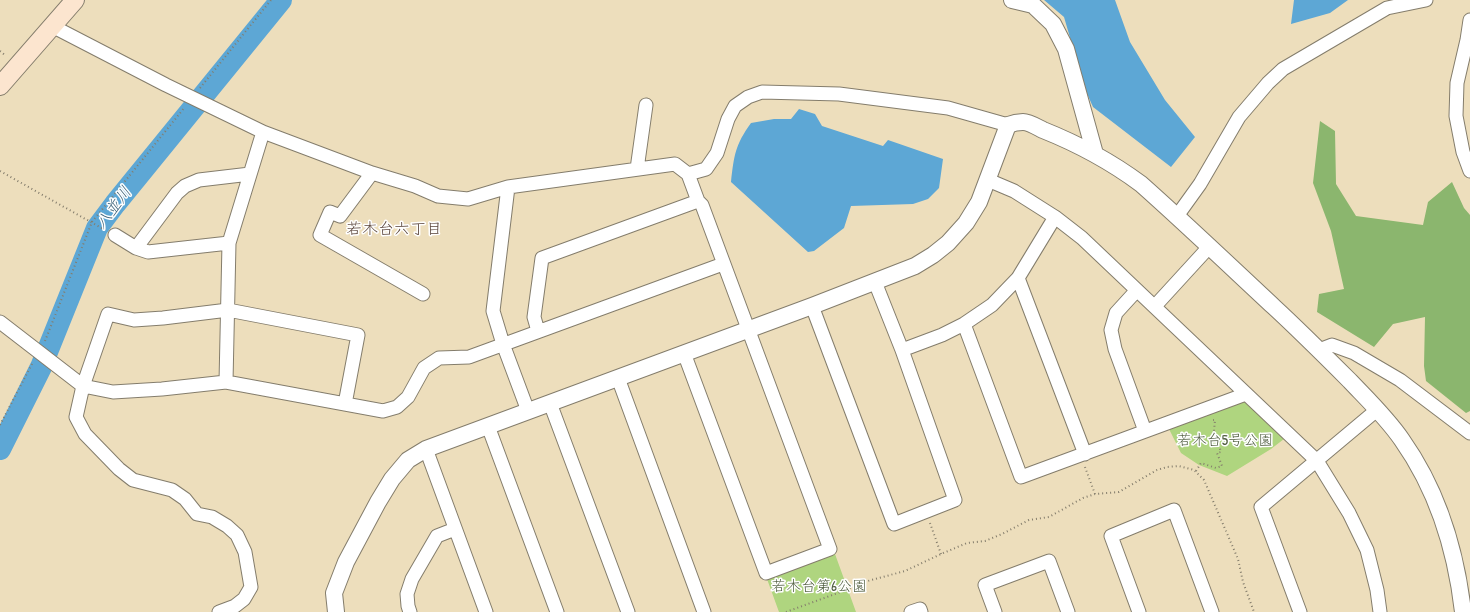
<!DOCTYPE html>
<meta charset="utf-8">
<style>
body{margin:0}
canvas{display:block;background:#eddebc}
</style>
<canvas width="1470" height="612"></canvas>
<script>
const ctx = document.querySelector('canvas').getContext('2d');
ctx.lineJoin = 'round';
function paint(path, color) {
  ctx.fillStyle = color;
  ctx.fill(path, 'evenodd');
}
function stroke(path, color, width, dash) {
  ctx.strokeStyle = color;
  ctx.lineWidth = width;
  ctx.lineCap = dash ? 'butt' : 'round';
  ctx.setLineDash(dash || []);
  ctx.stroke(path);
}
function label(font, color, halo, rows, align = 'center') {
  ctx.font = font + ' "Patrick Hand","Klee One",sans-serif';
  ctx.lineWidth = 3;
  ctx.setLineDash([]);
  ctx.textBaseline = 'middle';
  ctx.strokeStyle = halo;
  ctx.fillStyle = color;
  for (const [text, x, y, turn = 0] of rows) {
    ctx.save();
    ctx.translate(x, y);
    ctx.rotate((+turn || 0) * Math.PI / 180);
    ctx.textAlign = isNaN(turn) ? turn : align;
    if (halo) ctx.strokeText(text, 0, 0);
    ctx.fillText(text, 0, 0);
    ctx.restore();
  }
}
paint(new Path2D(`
 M1242,401L1247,403L1284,439L1271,449L1227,476L1199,465L1181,453L1169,429Z
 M835,554L856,612H779L767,579Z`), '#afd57f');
paint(new Path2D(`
 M1320,121L1335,131L1336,184L1356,216L1423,225L1428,202L1452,182L1464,208L1470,215V411L1466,413L1426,381L1424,366L1425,317L1393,324L1374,347L1317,312L1319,294L1344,289L1331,231L1313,183Z`), '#8bb66e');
paint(new Path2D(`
 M1044,0H1115L1130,42L1165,100L1195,137L1171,167L1093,107L1085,89L1064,17Z
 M1294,0H1348L1330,13L1291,24Z
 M799,109L815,114L822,126L883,146L888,140L943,159L939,188L928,199L913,204L851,206L844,228L814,251L808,252L731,182C734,156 735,145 751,123L774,119H791Z`), '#5da7d5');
stroke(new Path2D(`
 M0,449L41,367L97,228L115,204L281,0`), '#5da7d5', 22);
const minor = new Path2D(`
 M1470,20L1467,40L1457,83L1456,116L1463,152L1470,171
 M52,26L166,85L263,132L372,173L415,186L438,196L468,199L508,187L675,164L688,174L698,201
 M637,169L646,105
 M372,173L340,216L330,212L320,235L423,294
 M688,174L706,169L717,153L728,119L735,106L748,97L762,92L839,94L948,108L1008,125
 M988,180L1014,191L1055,217L1082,238L1317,461L1349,513L1367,550L1377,590L1380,612
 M508,187L493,311L503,344L528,411
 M1177,216L1200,184L1239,117L1268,83L1283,69L1387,8L1426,0
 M115,235L136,248
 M229,243L148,252L136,248L177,193L185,186L199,180L250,174
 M1018,278L1085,454
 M1137,290L1116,313L1111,330L1115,349L1145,431
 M812,306L894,524L955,500L902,350L875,282
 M1155,306L1209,247
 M0,322L83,386L113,392L162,389L226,382L383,411L397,407L408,397L424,368L439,358L469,357L723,264
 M964,324L1021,477L1246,394
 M538,331L534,317L542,258L698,201L702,205L830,549L766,573L684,353
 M902,350L942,335L964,324L992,305L1018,278L1055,217
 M1319,350L1332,345L1354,353L1400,380L1470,433
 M618,378L704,612
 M226,382L229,243L263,132
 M550,403L628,612
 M488,426L557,612
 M426,449L486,612
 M219,612L235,606L244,599L251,587L245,552L237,535L227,526L212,517L197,514L185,499L172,490L133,480L119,469L85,434L76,417L83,386L108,314L134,320L163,318L228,310L358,335L345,404
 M410,612L408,606L407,594L412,579L437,536L455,529
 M911,612L920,609L921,612
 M995,612L985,585L1049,561L1068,612
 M1139,612L1111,536L1174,510L1212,612
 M1300,612L1261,507L1378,409`);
const tertiary = new Path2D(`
 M1012,0L1033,5L1053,24L1066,49L1095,154
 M336,612L334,593L346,562L378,502L392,479L408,460L426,449L812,306L915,266L933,255L948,243L966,223L979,202L1008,125C1013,123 1017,122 1023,122C1029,122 1037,127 1043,130C1078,144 1110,161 1141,184C1186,224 1230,266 1274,307C1300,331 1325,356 1350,381C1368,400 1387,418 1402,440C1438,491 1456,551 1463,612`);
const secondary = new Path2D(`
 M0,86L75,0`);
stroke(minor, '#847d6c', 15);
stroke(tertiary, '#847d6c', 18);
stroke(secondary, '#847d6c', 20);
stroke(new Path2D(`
 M0,51L6,56
 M200,88L271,0
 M0,171L105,230
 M45,341L92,222L185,107
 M0,425L33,362
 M1085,467L1095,494
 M1196,471L1201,463L1216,468L1222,466L1217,453L1221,452L1214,431L1215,420H1213
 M930,523L941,554
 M786,612L838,593L864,582L905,571L941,554L967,543L985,541L1002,534L1029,520L1049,517L1083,498L1095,494L1119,492L1157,470L1167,467L1179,466L1194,470L1204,480L1238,559L1243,582L1254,612`), '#847d6c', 2, [1, 3]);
stroke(minor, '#fff', 13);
stroke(tertiary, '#fff', 16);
stroke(secondary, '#fce5cf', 18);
label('15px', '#4f5d3f', '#fff', [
 ["若木台5号公園",1225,441],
 ["若木台第6公園",819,587]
]);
label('italic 16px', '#3c6278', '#fff', [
 ["八並川",114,208,-53]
]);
label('16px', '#5b463c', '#fff', [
 ["若木台六丁目",394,230]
]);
</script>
